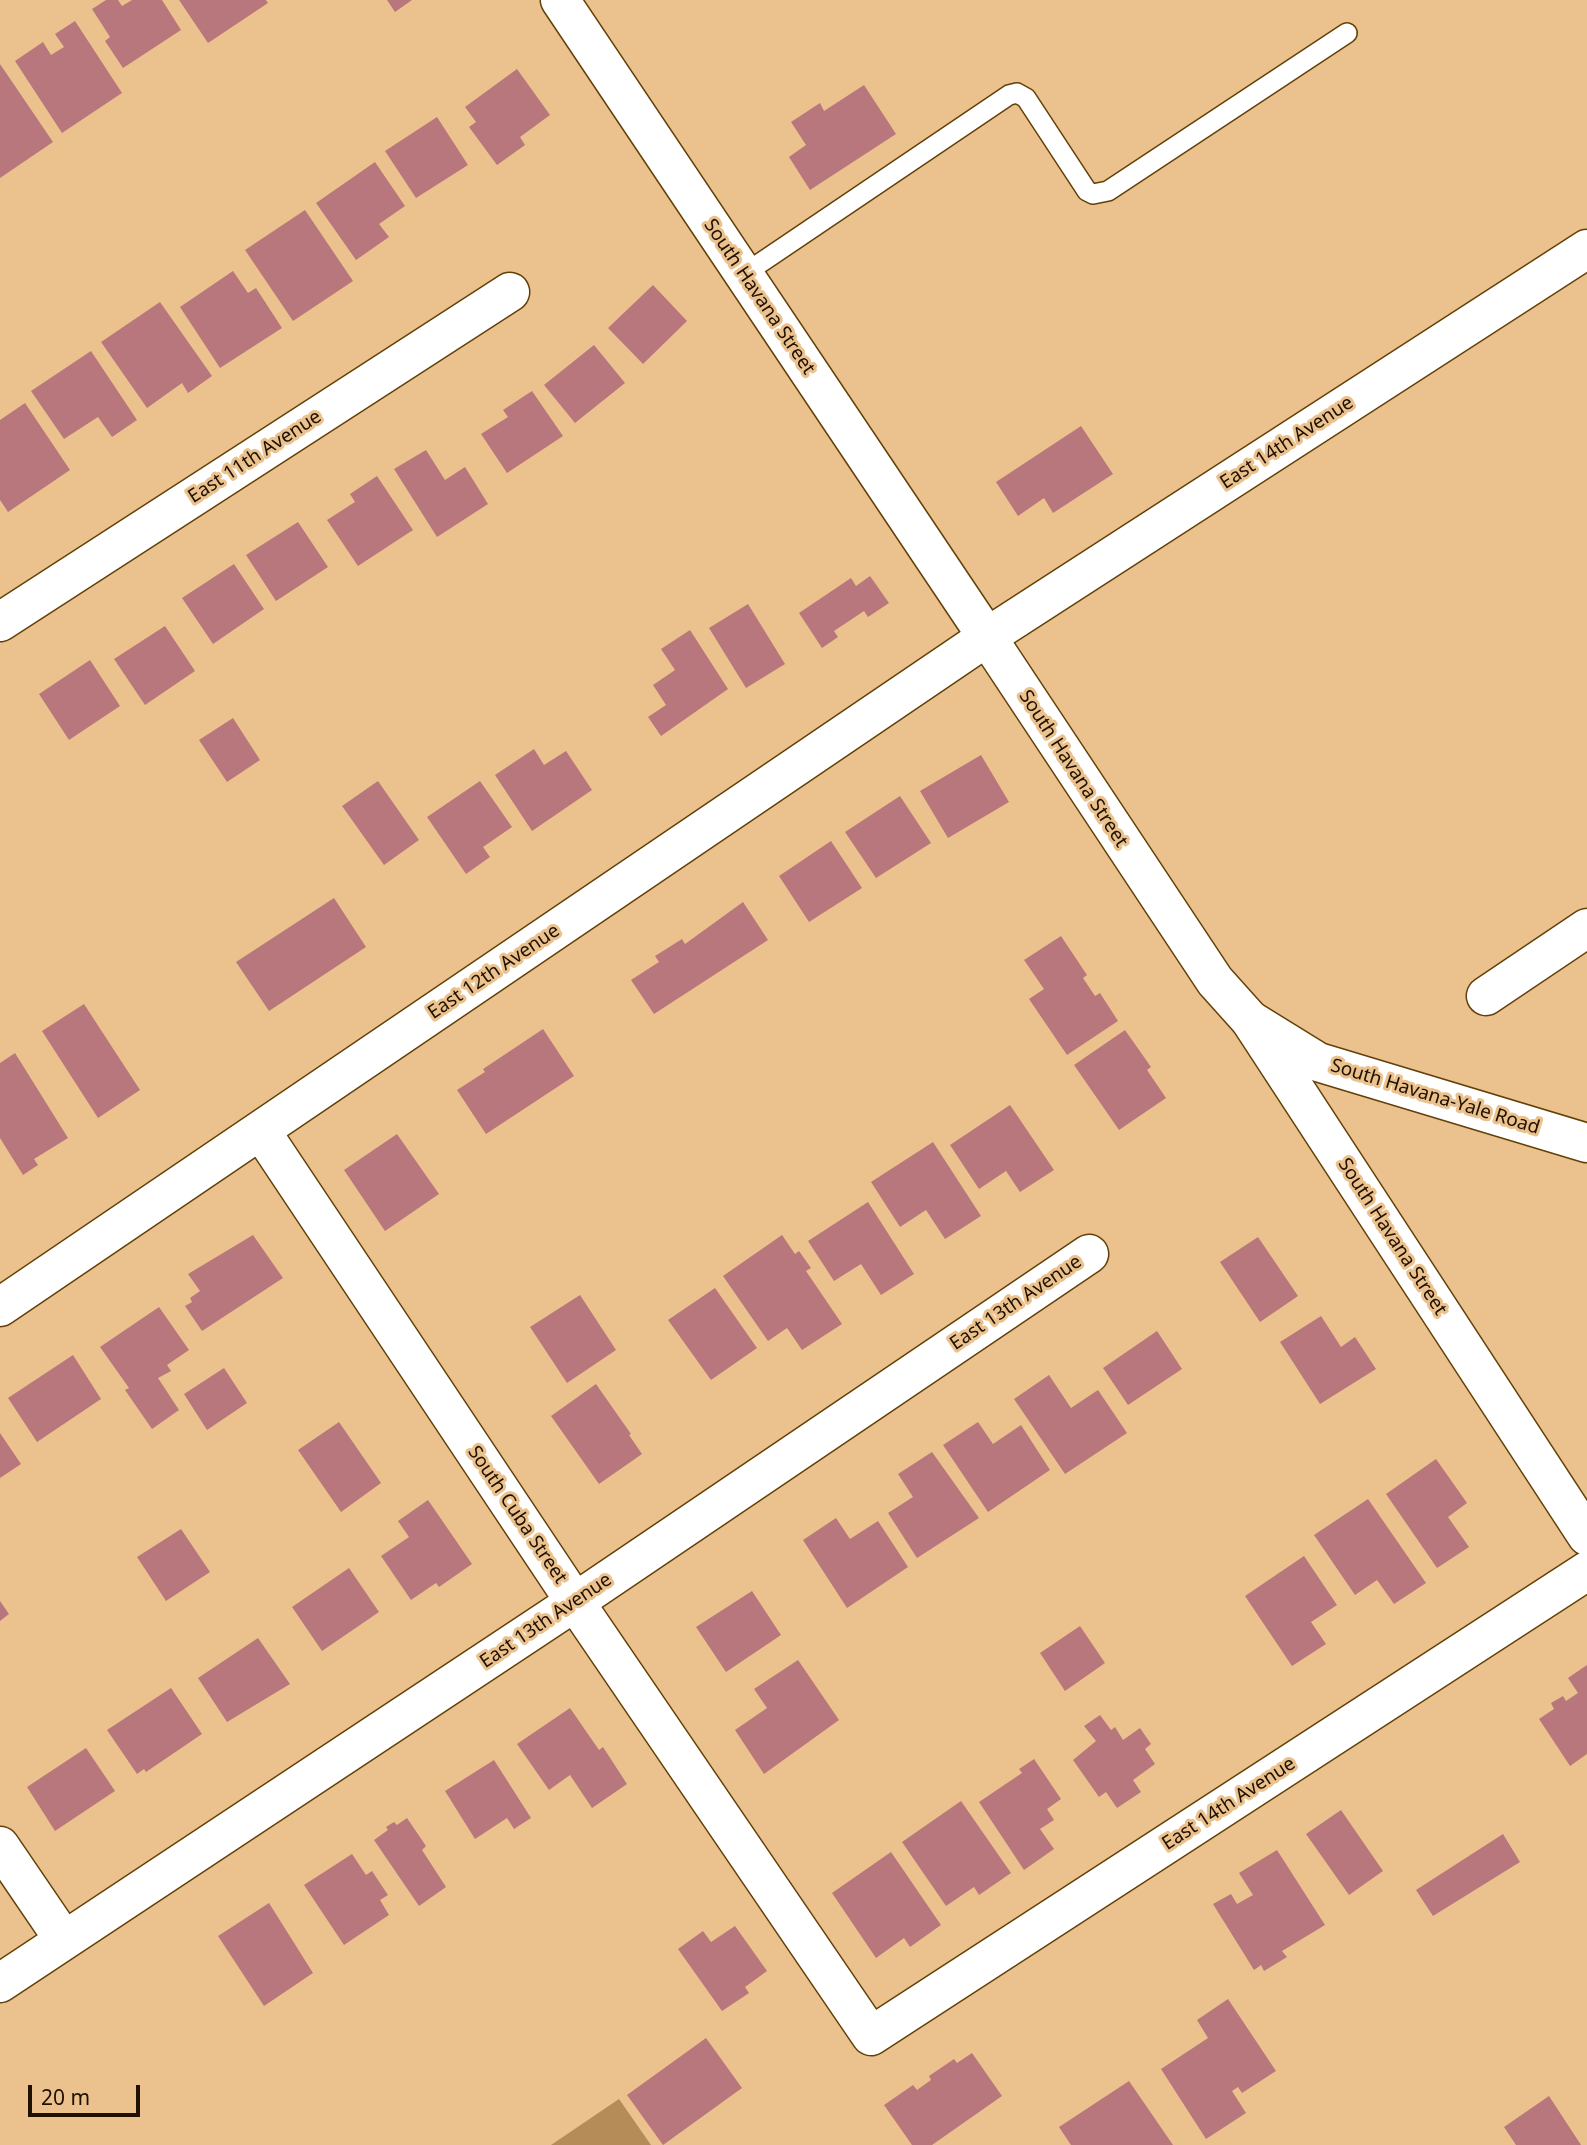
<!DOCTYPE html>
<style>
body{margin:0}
#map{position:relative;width:1587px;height:2145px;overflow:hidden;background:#ebc28e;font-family:"Noto Sans",sans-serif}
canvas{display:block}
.scale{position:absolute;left:28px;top:2085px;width:112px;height:32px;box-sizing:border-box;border:4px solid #1f1000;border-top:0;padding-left:9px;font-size:21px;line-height:24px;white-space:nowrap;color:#1f1000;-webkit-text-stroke:5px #ebc28e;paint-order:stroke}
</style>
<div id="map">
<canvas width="1587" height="2145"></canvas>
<div class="scale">20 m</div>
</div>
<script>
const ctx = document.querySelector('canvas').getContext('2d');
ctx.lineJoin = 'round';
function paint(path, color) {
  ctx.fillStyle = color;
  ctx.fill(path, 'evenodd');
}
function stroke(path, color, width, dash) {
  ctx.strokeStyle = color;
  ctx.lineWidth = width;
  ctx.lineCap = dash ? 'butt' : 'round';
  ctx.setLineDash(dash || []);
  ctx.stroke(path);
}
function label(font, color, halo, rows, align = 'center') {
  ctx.font = font + ' "Noto Sans",sans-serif';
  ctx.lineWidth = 6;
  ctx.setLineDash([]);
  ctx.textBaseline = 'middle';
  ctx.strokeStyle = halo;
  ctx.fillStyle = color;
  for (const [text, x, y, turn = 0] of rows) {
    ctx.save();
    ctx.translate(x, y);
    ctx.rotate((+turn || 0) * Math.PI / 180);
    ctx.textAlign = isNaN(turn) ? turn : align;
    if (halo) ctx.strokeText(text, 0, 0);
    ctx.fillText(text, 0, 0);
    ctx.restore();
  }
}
paint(new Path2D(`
 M619,2099L651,2145H551Z`), '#b58c57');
paint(new Path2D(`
 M106,0H118L122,6L132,0H162L181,30L123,68L105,41L110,37L92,9Z
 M179,0H266L268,3L208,43Z
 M387,0H412L395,12Z
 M75,21L122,93L62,133L15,61L43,42L51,55L64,47L55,34Z
 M0,64L53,142L0,178Z
 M517,69L550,115L520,137L525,145L497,165L469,127L476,122L465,107Z
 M864,85L896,134L810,190L789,157L806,145L791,122L820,103L824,111Z
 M437,117L468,165L416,198L385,151Z
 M375,162L405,206L379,224L389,237L356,260L316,203Z
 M305,210L353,281L293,321L245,250Z
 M233,271L248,293L256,288L282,328L220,368L180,307Z
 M653,285L687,321L643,364L608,328Z
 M160,302L212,376L188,393L182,383L147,408L101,342Z
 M594,345L625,383L575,423L544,385Z
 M91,351L137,420L112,437L98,417L64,439L31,391Z
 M532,391L563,436L507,473L481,434L508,417L503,410Z
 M25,403L70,470L8,512L0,500V420Z
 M1081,426L1113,474L1053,513L1044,498L1018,516L996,482Z
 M426,450L445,480L465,467L488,504L437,537L394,469Z
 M377,476L413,530L358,566L327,520L355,502L350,494Z
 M298,522L328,567L276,601L246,555Z
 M234,564L264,609L213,644L182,598Z
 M870,576L889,603L868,617L864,611L834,631L838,637L822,648L799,613L851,578L856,586Z
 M748,604L785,664L746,688L709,628Z
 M165,626L195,671L145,705L114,659Z
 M690,630L728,689L661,736L648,717L666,705L653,685L675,670L661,649Z
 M90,660L120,706L69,740L39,694Z
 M233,718L260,760L227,782L199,740Z
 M534,749L544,765L566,751L592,790L532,831L495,775Z
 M981,755L1009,802L948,838L920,791Z
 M378,781L419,840L384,865L342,806Z
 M480,781L512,827L483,847L490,857L466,874L427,817Z
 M900,796L931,843L876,878L845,832Z
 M831,841L862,888L809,922L779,876Z
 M334,898L366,947L269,1011L236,962Z
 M743,902L768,940L654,1014L631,980L659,962L655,956L682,939L685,944Z
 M1061,936L1087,975L1083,978L1095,996L1100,993L1118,1021L1067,1055L1029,999L1044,989L1024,960Z
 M84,1004L140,1090L98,1118L42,1031Z
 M543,1029L574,1076L486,1134L457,1090L485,1072L483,1069Z
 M1125,1030L1151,1067L1147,1070L1166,1098L1119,1130L1074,1065Z
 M15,1053L68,1138L34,1159L38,1165L23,1175L0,1138V1063Z
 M1010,1105L1054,1170L1020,1192L1006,1171L979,1189L950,1145Z
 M397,1134L439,1194L385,1231L344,1170Z
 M933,1142L981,1216L945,1239L926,1210L900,1227L871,1182Z
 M868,1202L914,1274L881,1295L861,1264L834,1281L808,1241Z
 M253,1235L283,1278L202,1331L185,1306L192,1302L190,1298L200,1291L188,1274Z
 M782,1235L795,1254L799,1251L811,1268L806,1271L842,1324L802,1350L787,1328L768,1341L723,1276Z
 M1258,1237L1298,1296L1260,1322L1220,1262Z
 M715,1288L757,1348L711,1380L668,1320Z
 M580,1295L616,1350L567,1383L530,1327Z
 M159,1307L189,1350L167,1365L171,1371L158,1378L179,1410L152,1429L125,1390L129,1388L100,1347Z
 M1321,1316L1341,1347L1355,1337L1376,1369L1320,1404L1280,1342Z
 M1157,1331L1182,1369L1128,1405L1103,1368Z
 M73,1355L101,1399L37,1442L8,1398Z
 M224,1368L247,1403L207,1430L184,1394Z
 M1049,1375L1071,1408L1098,1390L1127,1433L1065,1474L1014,1399Z
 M596,1384L631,1434L629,1435L642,1454L599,1484L551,1416Z
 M339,1422L381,1483L341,1512L298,1450Z
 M978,1422L993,1444L1021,1425L1050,1470L988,1512L943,1445Z
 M0,1433L21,1464L0,1478Z
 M932,1452L979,1518L917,1558L888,1513L913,1497L898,1474Z
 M1436,1459L1467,1503L1448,1517L1469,1547L1437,1568L1386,1494Z
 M1368,1499L1426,1583L1394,1604L1377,1580L1355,1595L1314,1535Z
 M428,1500L472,1564L439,1587L436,1583L411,1600L381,1556L409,1537L398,1521Z
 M836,1518L850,1539L878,1521L908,1567L847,1608L803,1540Z
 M181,1529L210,1572L166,1601L137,1557Z
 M1304,1556L1337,1605L1311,1622L1326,1644L1292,1666L1245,1596Z
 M349,1568L379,1612L322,1651L292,1607Z
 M752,1591L781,1635L726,1672L696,1627Z
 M0,1601L9,1614L0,1621Z
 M1080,1626L1105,1663L1065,1691L1040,1653Z
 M258,1638L290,1684L227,1722L198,1678Z
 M798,1660L839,1720L764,1774L735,1730L767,1708L754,1689Z
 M1587,1665V1754L1570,1766L1539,1719L1554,1709L1551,1703L1563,1696L1566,1701L1578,1693L1568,1678Z
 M171,1688L202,1734L146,1772L144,1769L137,1774L107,1730Z
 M570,1708L599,1750L603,1747L627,1784L592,1808L570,1775L549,1790L517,1744Z
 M1100,1715L1111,1730L1115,1727L1123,1740L1140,1728L1151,1744L1145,1749L1155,1764L1133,1780L1141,1792L1117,1808L1106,1792L1099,1797L1073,1760L1096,1741L1084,1726Z
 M86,1748L115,1791L55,1831L27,1787Z
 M1034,1759L1061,1799L1047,1809L1054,1820L1040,1829L1054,1849L1024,1870L979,1802L1022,1773L1019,1769Z
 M494,1760L531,1818L514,1829L507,1818L475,1839L445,1791Z
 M961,1801L1011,1873L979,1895L974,1887L946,1906L902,1842Z
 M1341,1810L1383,1871L1349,1895L1306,1834Z
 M407,1818L426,1846L422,1850L446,1887L419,1906L374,1840L388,1830L386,1827L394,1822L397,1825Z
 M1503,1834L1520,1862L1433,1916L1416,1890Z
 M1277,1850L1325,1925L1282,1951L1287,1957L1264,1971L1261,1965L1254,1970L1213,1904L1231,1894L1237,1904L1253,1895L1239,1873Z
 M891,1852L941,1925L910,1947L904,1938L876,1958L832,1893Z
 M352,1854L366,1875L372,1871L388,1895L380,1900L389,1915L344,1945L304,1885Z
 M269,1903L313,1973L264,2006L218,1936Z
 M735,1926L767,1971L745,1987L749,1993L722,2011L678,1949L703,1931L711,1942Z
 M1228,1999L1276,2071L1242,2093L1238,2087L1232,2091L1246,2113L1206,2139L1161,2069L1208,2038L1197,2020Z
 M706,2038L742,2088L663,2145L627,2095Z
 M972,2053L1002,2096L932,2145H912L884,2105L913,2085L917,2090L931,2080L929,2076L954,2059L957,2063Z
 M1129,2081L1173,2145H1071L1059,2127Z
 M1549,2096L1581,2145H1516L1504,2127Z`), '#b7777d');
const service = new Path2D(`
 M744,274L1009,95L1017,93L1026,98L1087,191L1093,194L1108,191L1347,33`);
const minor = new Path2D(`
 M560,0L987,637
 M0,622L510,292
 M1486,996L1587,928
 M1250,1020L1587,1536
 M261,1131L575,1602L871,2036L1587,1571
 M0,1307L987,637L1587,249
 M0,1846L64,1940
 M0,1983L575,1602L1089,1254`);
const tertiary = new Path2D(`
 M987,637L1215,981L1250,1020L1318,1062L1587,1143`);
stroke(service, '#634007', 22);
stroke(minor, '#634007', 41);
stroke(tertiary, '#634007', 41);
stroke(service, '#fff', 19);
stroke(minor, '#fff', 38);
stroke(tertiary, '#fff', 38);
label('19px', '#1f1000', '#ebc28e', [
 ["South Havana Street",759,297,56],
 ["East 14th Avenue",1287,443,-33],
 ["East 11th Avenue",255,457,-33],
 ["South Havana Street",1073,769,57],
 ["East 12th Avenue",494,972,-34],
 ["South Havana-Yale Road",1435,1097,17],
 ["South Havana Street",1392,1237,57],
 ["East 13th Avenue",1016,1303,-34],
 ["South Cuba Street",517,1515,56],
 ["East 13th Avenue",546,1621,-34],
 ["East 14th Avenue",1229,1804,-33]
]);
</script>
